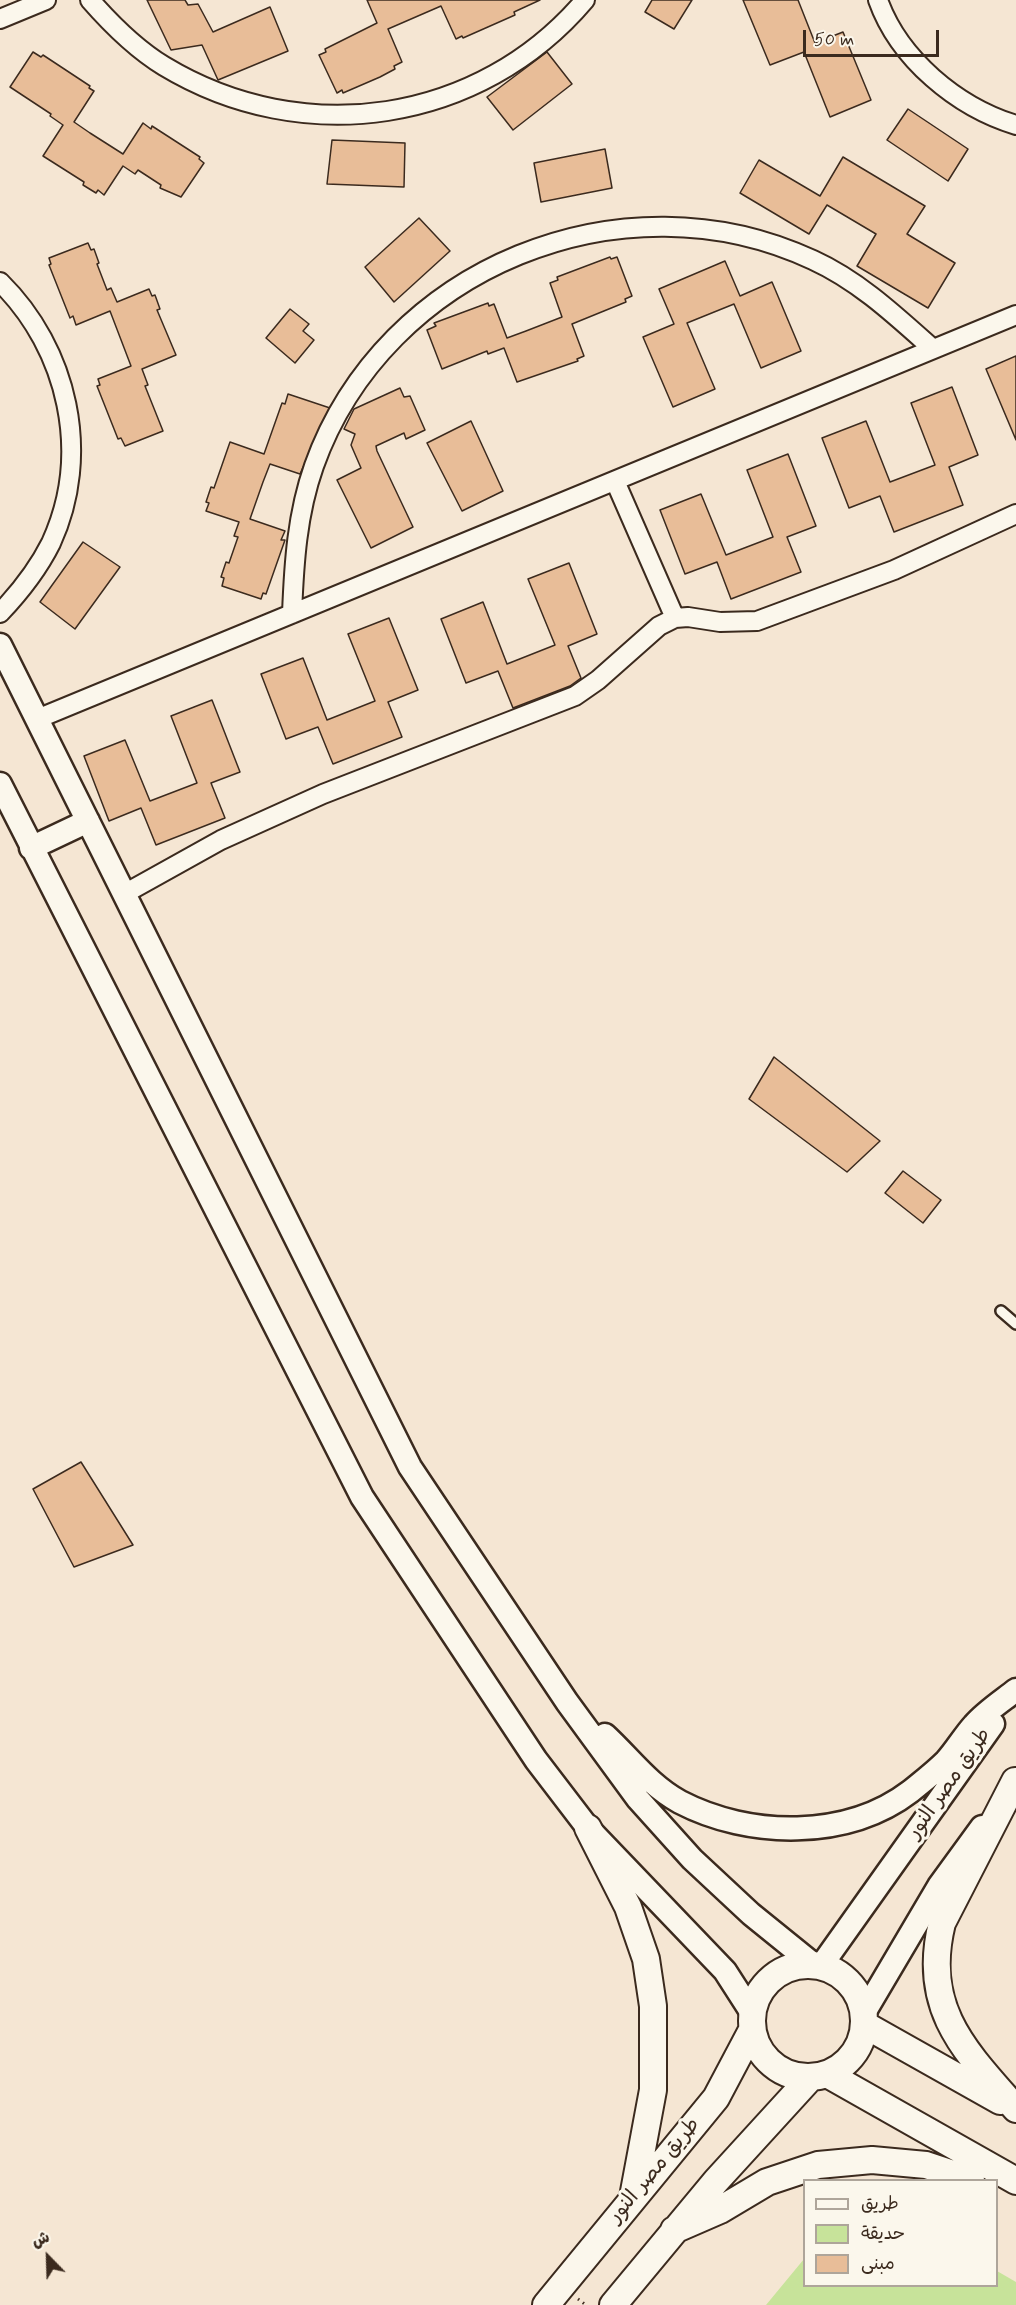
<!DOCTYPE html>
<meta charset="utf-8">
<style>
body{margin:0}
#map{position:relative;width:1016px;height:2305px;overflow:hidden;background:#f5e6d3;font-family:Mynerve,"Playpen Sans Arabic",sans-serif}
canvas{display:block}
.legend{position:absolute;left:803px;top:2179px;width:195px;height:108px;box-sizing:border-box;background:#fbf7ec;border:2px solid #aea59a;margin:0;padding:8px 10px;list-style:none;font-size:18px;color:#3b2a1e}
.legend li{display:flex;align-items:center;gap:12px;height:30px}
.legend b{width:30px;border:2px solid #aea59a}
.north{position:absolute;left:18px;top:2227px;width:60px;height:60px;-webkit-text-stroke:4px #fbf7ec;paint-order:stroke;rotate:337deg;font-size:16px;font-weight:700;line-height:24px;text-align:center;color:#3b2a1e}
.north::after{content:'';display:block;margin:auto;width:21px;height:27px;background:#3b2a1e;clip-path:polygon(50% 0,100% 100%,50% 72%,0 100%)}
.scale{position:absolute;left:803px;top:30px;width:136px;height:27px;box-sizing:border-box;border:3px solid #3b2a1e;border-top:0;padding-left:8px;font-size:18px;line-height:21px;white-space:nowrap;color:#3b2a1e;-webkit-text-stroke:4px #fbf7ec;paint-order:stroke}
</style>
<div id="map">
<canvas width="1016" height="2305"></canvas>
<ul class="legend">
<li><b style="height:8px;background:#fbf7ec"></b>طريق</li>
<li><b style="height:16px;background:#c7e39a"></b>حديقة</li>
<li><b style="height:16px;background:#e8bd98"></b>مبنى</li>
</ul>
<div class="north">ش</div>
<div class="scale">50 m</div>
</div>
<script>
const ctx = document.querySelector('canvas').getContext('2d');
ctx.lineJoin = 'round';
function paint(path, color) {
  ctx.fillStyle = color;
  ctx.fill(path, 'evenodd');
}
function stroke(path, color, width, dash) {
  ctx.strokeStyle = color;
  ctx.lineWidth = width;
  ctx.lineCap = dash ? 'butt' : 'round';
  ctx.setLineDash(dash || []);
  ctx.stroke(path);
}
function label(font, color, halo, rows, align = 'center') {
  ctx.font = font + ' Mynerve,"Playpen Sans Arabic",sans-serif';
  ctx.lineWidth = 6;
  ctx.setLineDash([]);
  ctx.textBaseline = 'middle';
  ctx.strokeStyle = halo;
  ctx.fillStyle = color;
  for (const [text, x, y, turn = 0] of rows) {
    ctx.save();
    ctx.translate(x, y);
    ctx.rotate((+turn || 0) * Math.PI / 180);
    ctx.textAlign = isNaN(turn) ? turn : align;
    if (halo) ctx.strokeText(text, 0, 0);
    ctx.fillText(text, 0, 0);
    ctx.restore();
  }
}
paint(new Path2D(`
 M804,2259V2286H996L997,2271L1016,2282V2305H766Z`), '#c7e39a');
const building = new Path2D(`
 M147,0H185L188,5L198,4L213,32L270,7L288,51L218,80L202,45L171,50Z
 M367,0H540L514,12L515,15L463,38L462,36L456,39L441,6L388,29L402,62L394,66L395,69L380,77L343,93L342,90L337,93L319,55L326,52L325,49L377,23Z
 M652,0H692L674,29L645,12Z
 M743,0H798L815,43L843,32L871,100L830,117L804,52L770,65Z
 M33,52L41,57L43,55L90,86L89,88L94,91L74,122L90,133L123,154L143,123L151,129L152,126L200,157L199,159L204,163L181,197L160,188L161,185L138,170L135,174L123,166L104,195L98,190L96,193L83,185L84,182L43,156L63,125L50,116L51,114L10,87Z
 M547,52L572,84L513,130L487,97Z
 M908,109L968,149L948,181L887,140Z
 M332,140L405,143L404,187L327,184Z
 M605,149L612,188L541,202L534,163Z
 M843,157L925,206L907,234L955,263L928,308L857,266L876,234L827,205L809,234L740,193L759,160L820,196Z
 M419,218L450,251L394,302L365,267Z
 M88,243L91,250L94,249L99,263L97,264L107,290L111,288L117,302L149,289L152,296L155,295L160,309L157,310L176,355L142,369L148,385L145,386L163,431L125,446L121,438L118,439L97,386L100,385L98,379L131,366L110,311L76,325L73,316L70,318L49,265L51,264L49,258Z
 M610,257L611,259L617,257L632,296L625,299L626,302L572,324L584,356L577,359L578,361L517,382L504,348L488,354L487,351L442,369L427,330L436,326L434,323L488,303L489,306L494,304L507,338L526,331L562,317L550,283L558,280L557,277Z
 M725,261L740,296L772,282L801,351L761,368L734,304L687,323L715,389L673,407L643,337L674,324L659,289Z
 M290,309L309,324L303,331L314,340L295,363L266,338Z
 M1016,356V440L986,369Z
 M952,387L978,455L949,467L963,505L894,532L880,496L849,508L822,438L866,421L890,482L935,465L911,403Z
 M400,388L404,397L410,396L425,430L406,439L404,433L376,446L377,451L413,527L371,548L337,480L361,468L351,445L355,434L344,429L354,409Z
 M288,394L330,408L300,474L270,464L263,482L250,519L285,531L281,540H285L266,594L263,593L261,599L222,586L224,578L221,577L226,562L229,563L238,537L234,536L239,522L206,511L209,503L206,502L211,487L214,488L230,442L264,454L282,403L285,404Z
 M471,421L503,491L462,511L427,443Z
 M788,454L816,526L787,537L801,572L731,599L717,562L685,574L660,510L701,494L726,555L773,537L747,470Z
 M83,542L120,567L75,629L40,602Z
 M569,563L597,634L568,646L581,678L570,686L513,708L498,671L466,683L441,619L483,602L507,664L555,645L528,579Z
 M389,618L418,690L388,702L402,737L333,764L318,727L286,739L261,674L303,658L327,720L375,701L348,634Z
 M212,700L240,772L211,783L225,818L156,845L141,808L109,821L84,756L125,740L150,801L197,783L171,716Z
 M774,1057L880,1141L847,1172L749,1099Z
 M903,1171L941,1200L923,1223L885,1193Z
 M81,1462L133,1545L74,1567L33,1489Z`);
paint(building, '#e8bd98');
stroke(building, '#3b2a1e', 1.5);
const service = new Path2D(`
 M1001,1311L1016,1324`);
const minor = new Path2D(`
 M90,0C111,24 136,49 164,66C303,150 480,124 585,0
 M878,0C899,59 957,107 1016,125
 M0,19L46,0
 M0,282C68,349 92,454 51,543C38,569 20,592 0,613
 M615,481L675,618
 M292,614C294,563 297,514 314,466C385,267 623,171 813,260C859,281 896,316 933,349
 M37,719L1016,315
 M124,894L221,840L323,794L575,696L598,680L659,626L675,618L688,617L720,622L757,621L894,570L1016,514`);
const tertiary = new Path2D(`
 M0,645L410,1467L567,1702L638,1799L692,1859L751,1914L814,1965
 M0,784L362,1497L536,1760L588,1828L725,1971L752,2013
 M31,848L88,821
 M605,1735C630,1758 649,1785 680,1802C749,1838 847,1840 911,1791C922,1782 935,1772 946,1761C956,1750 964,1736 974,1725C985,1712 1002,1701 1016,1690
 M821,1966L993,1724
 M864,2013L939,1886L982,1827`);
const secondary = new Path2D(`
 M1015,1781L942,1923C921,2008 964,2050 1016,2109
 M588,1828L628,1907L646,1959L653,2006V2090L633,2197
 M752 2021a56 56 0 1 1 112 0a56 56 0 1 1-112 0Z
 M865,2025L1000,2101
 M827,2074L1016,2181
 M674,2230L720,2210L767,2182L818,2165L872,2160L926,2165L971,2180
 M546,2305L716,2098L752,2030
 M613,2305L716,2181L811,2077`);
stroke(service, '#3b2a1e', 14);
stroke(minor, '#3b2a1e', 22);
stroke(tertiary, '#3b2a1e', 27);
stroke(secondary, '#3b2a1e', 30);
stroke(new Path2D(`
 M578,2299L586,2305`), '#3b2a1e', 3, [1.5, 4.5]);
stroke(service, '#fbf7ec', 9);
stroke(minor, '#fbf7ec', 18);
stroke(tertiary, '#fbf7ec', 22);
stroke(secondary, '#fbf7ec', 26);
label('21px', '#3b2a1e', '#fbf7ec', [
 ["طريق مصر النور",950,1784,-55],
 ["طريق مصر النور",655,2171,-50]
]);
</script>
